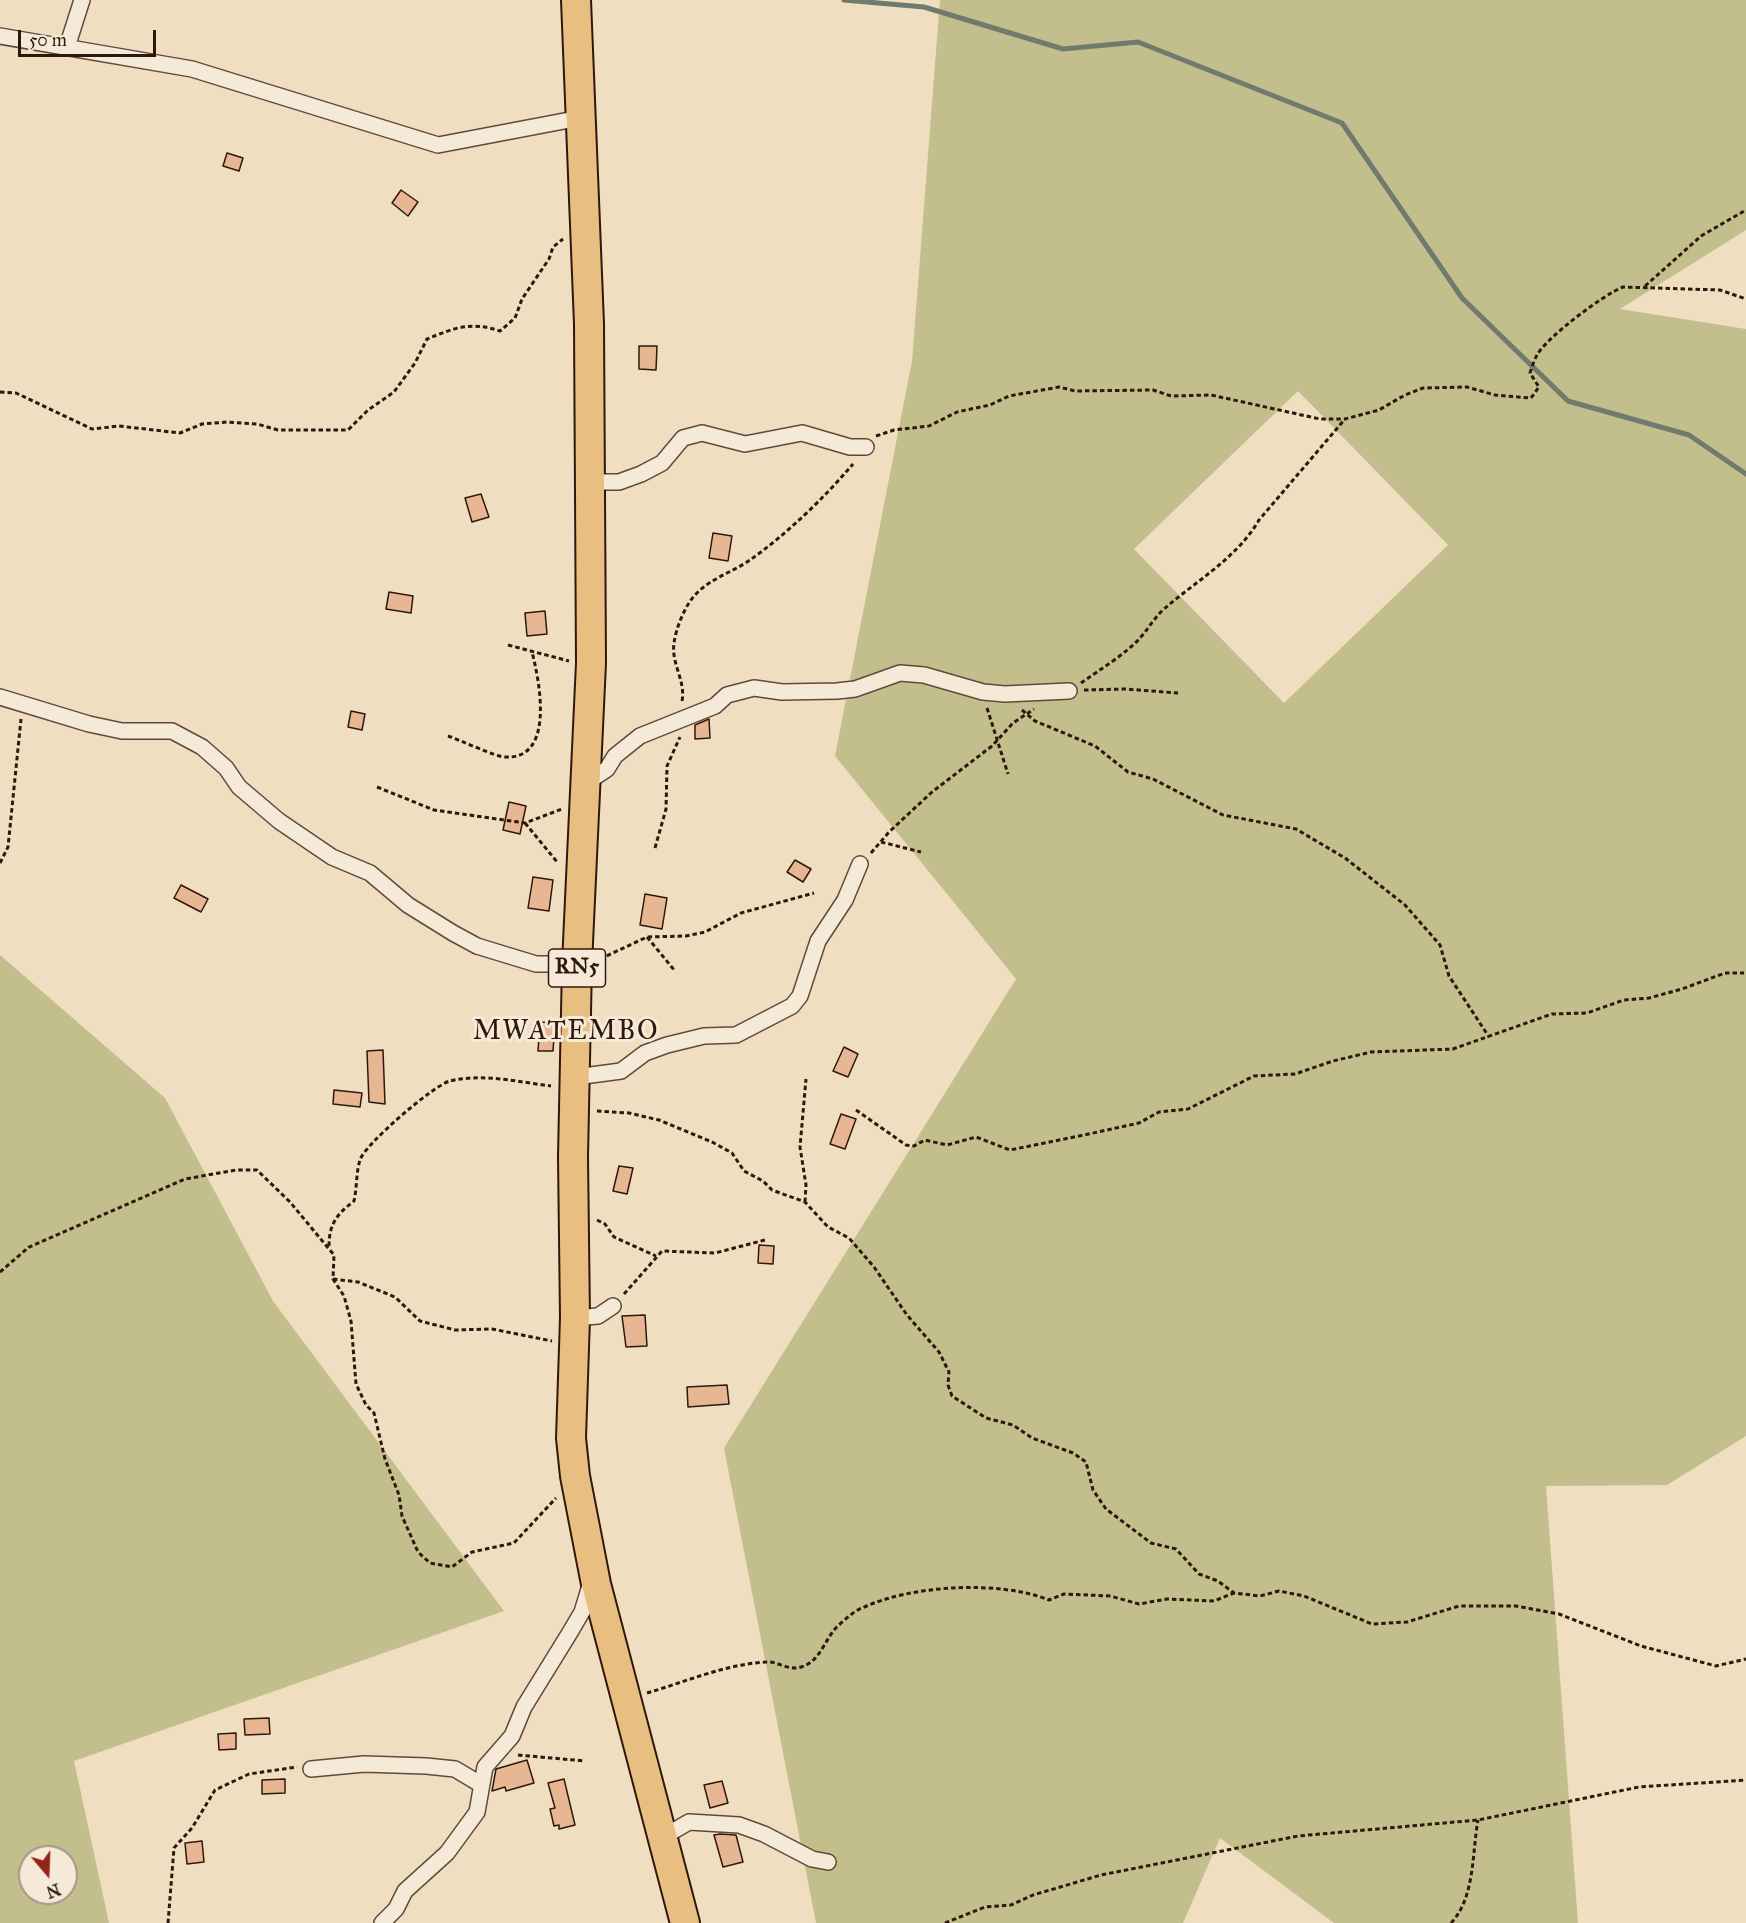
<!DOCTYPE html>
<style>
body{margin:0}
#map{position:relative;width:1746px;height:1923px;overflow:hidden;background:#f0dec1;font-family:"IM FELL Great Primer",serif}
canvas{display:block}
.north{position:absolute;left:18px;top:1845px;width:60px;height:60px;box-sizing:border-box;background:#f5ead7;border:2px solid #a69687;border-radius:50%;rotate:161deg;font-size:16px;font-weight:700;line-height:24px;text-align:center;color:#30170e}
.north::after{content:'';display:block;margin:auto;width:21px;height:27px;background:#8f2418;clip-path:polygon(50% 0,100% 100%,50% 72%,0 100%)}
.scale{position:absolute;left:18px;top:30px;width:138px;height:27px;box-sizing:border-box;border:3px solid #30170e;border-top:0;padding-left:8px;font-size:18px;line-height:21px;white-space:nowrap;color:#30170e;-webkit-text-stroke:4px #f5ead7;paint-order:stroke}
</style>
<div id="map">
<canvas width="1746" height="1923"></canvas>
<div class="north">N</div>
<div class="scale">50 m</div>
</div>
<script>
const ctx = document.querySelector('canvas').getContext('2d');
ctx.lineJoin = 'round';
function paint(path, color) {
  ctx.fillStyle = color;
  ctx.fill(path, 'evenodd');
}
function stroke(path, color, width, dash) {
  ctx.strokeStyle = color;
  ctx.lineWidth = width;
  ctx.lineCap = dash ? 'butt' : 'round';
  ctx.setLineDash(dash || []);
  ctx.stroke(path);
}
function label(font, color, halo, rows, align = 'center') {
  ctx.font = font + ' "IM FELL Great Primer",serif';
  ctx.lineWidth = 6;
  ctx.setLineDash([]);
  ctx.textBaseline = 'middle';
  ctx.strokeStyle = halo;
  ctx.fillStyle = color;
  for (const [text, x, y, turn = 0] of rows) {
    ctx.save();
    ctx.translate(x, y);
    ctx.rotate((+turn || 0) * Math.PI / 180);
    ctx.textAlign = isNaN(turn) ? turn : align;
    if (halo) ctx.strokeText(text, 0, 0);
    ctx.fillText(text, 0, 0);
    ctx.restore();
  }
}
paint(new Path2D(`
 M940,0H1746V230L1620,309L1746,329V1436L1667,1485L1546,1486L1578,1923H1334L1220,1838L1183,1923H816L724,1448L1016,979L835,756L912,361ZM1298,391L1448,545L1284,703L1134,549Z
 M0,955L165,1098L273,1301L504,1611L74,1761L109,1923H0ZM30,1857H66V1893H30Z`), '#c2bf8d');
stroke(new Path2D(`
 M844,0L924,7L1063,49L1138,42L1342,123L1462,298L1568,401L1689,435L1746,474`), '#707b6d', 5);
const building = new Path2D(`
 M227,153L243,158L239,171L223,166Z
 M401,190L418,202L408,216L392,203Z
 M639,346H657L656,370L639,369Z
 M481,494L489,517L472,522L465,498Z
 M713,533L732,536L728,561L709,558Z
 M389,592L413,596L411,613L386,609Z
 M545,611L547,634L527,636L525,613Z
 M351,711L365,714L362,730L348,727Z
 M709,719L710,738L695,739V725Z
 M509,802L526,806L520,834L503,830Z
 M795,860L811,869L803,882L787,872Z
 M533,877L553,880L549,911L528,908Z
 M181,885L208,899L201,912L174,898Z
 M645,894L667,898L662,929L640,925Z
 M540,1022L555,1023L553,1051H538Z
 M844,1047L858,1054L848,1077L833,1071Z
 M383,1050L385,1104L369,1102L367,1051Z
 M334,1090L362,1093L360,1107L333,1104Z
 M841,1114L856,1119L845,1149L830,1144Z
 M619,1166L633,1168L627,1194L613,1191Z
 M759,1245L774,1246L773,1264L758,1263Z
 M645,1315L647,1346L626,1347L622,1316Z
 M727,1385L729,1404L688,1407L687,1387Z
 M269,1718L270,1734L245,1735L244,1719Z
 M236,1733V1749L219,1750L218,1734Z
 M527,1760L534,1783L506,1791L505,1787L492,1791L496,1769Z
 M285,1779V1793L262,1794V1780Z
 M564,1779L575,1825L559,1829V1825L554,1826L550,1809L555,1808L548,1783Z
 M722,1781L728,1803L710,1808L704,1785Z
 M720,1834L736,1835L743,1862L723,1867L714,1835Z
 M202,1841L204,1862L187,1864L185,1843Z`);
paint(building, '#e7b692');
stroke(building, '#30170e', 1.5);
const street = new Path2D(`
 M0,36L192,69L438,145L580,118
 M67,47L82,0
 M589,482H619L641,474L662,463L683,438L702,433L745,444L802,433L850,447H866
 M0,697L89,724L122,731H172L202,747L226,768L239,787L279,821L332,857L370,873L408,905L453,933L477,946L536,964H577
 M586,783L607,769L615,756L640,736L715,706L727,695L754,688L782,692L837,691L855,689L900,673L924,675L983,692L1005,694L1069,691
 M576,1077L621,1071L645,1053L667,1045L704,1036L736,1035L792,1006L800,996L818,941L845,900L860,864
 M575,1318L598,1316L613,1306
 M311,1769L364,1764L426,1766L455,1769L480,1784
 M663,1837L689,1822L739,1825L764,1834L812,1859L828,1862
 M382,1923L396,1909L405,1891L447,1853L477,1812L485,1767L512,1736L524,1707L569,1634L582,1612L589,1589L596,1584`);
const highway = new Path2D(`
 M576,0L589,324L591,663L577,964L573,1157L575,1318L571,1438L575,1476L596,1584L685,1923`);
stroke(street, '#60493b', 18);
stroke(highway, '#30170e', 32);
stroke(new Path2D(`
 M1645,286L1701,236L1746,210
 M0,392L16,393L92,429L119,426L180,433L202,424L227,422L257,424L278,430H348L368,410L394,392L415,363L427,339C454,328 471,321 500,331L515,318L522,299L549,259L553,247L563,239
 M876,436L894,430L929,426L957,412L990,405L1009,396L1059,387L1075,391L1153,390L1171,396L1211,395L1320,419H1345L1379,410L1405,395L1423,388L1467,387L1495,395L1531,398L1539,387L1530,373C1532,367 1534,360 1537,355C1547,337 1603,295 1623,287L1720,290L1746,299
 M508,645L569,661
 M1081,683C1098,671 1127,653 1140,638C1149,628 1154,618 1164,609C1196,581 1237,558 1259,520L1345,419
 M1084,690L1125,689L1178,693
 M682,701C686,681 671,664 674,643C676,628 685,605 696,594C711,578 733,572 750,560C787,534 824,498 853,464
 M987,708L1008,774
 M1022,710L1035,721L1095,746L1128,772L1153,779L1223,815L1296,829L1345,858L1405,905L1440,945L1449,976L1489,1037
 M448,736C460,740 496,757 505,757C556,760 539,679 532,652
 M377,787L434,810L525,823L562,809
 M525,823L558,863
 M881,842L921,852
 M655,848L666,809L667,766L680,737
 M871,853L889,832L932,792L992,746L1013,723L1034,709
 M0,863L8,847L21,719
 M647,937L675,971
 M600,959L647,937L686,936L705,932L741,913L814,893
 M856,1110L906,1145L914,1146L925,1140L947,1145L976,1137L1010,1150L1084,1135L1139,1123L1159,1112L1188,1109L1254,1076L1295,1074L1333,1061L1371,1052L1453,1049L1552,1014L1587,1013L1624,1000L1649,998L1682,989L1725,973H1744
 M597,1111L629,1113L659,1120L712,1142L732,1153L744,1171L763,1181L772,1190L805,1202L828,1227L849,1238L874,1267L907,1315L939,1352L949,1372L948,1385L952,1396L986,1418L1013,1425L1032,1438L1073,1453L1086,1462L1093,1490L1106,1509L1151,1543L1176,1549L1199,1574L1218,1581L1234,1593L1260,1596L1279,1591L1304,1596L1372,1624L1407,1622L1459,1606H1516L1559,1614L1641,1646L1716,1666L1746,1659
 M805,1202L806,1185L800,1147L806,1079
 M597,1220L605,1224L614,1237L656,1256
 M329,1246C329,1224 337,1214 354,1201C357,1188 356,1172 360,1160C364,1145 435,1084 450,1081C483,1073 518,1082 551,1086
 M0,1272L29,1247L185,1179L236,1170H257L290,1202L334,1255L333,1279L344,1296L351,1321L356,1384L366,1405L374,1413L385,1459L399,1495L402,1516L418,1552L430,1563L452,1567L472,1552L514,1543L556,1498
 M333,1279L358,1282L395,1297L420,1321L455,1330L492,1329L552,1341
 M624,1294L662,1251L715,1253L765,1240
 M647,1693C685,1682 726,1664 766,1662C778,1661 788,1671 801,1667C822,1661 825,1636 840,1624C847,1618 854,1611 862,1608C911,1585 999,1580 1049,1600L1064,1594L1110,1596L1139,1604L1167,1599L1214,1601L1234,1593
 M518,1755L585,1761
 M168,1923L174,1848L192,1828L215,1790L249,1774L297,1767
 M945,1923L985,1907L1011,1905L1033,1895L1101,1875L1298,1836L1478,1820L1639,1787L1746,1780
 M1451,1923C1475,1898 1472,1853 1478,1820`), '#30170e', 3, [4.5, 3]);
stroke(street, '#f5ead7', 15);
stroke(highway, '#e8bf80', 28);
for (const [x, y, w] of [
 [577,968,57]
]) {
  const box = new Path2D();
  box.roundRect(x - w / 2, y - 19, w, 38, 4.5);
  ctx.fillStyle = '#f5ead7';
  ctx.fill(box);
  stroke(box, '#30170e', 1.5);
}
label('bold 22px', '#30170e', null, [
 ["RN5",577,968]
]);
ctx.letterSpacing = '1.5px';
label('27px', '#30170e', '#f5ead7', [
 ["MWATEMBO",566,1032]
]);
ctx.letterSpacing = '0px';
</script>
